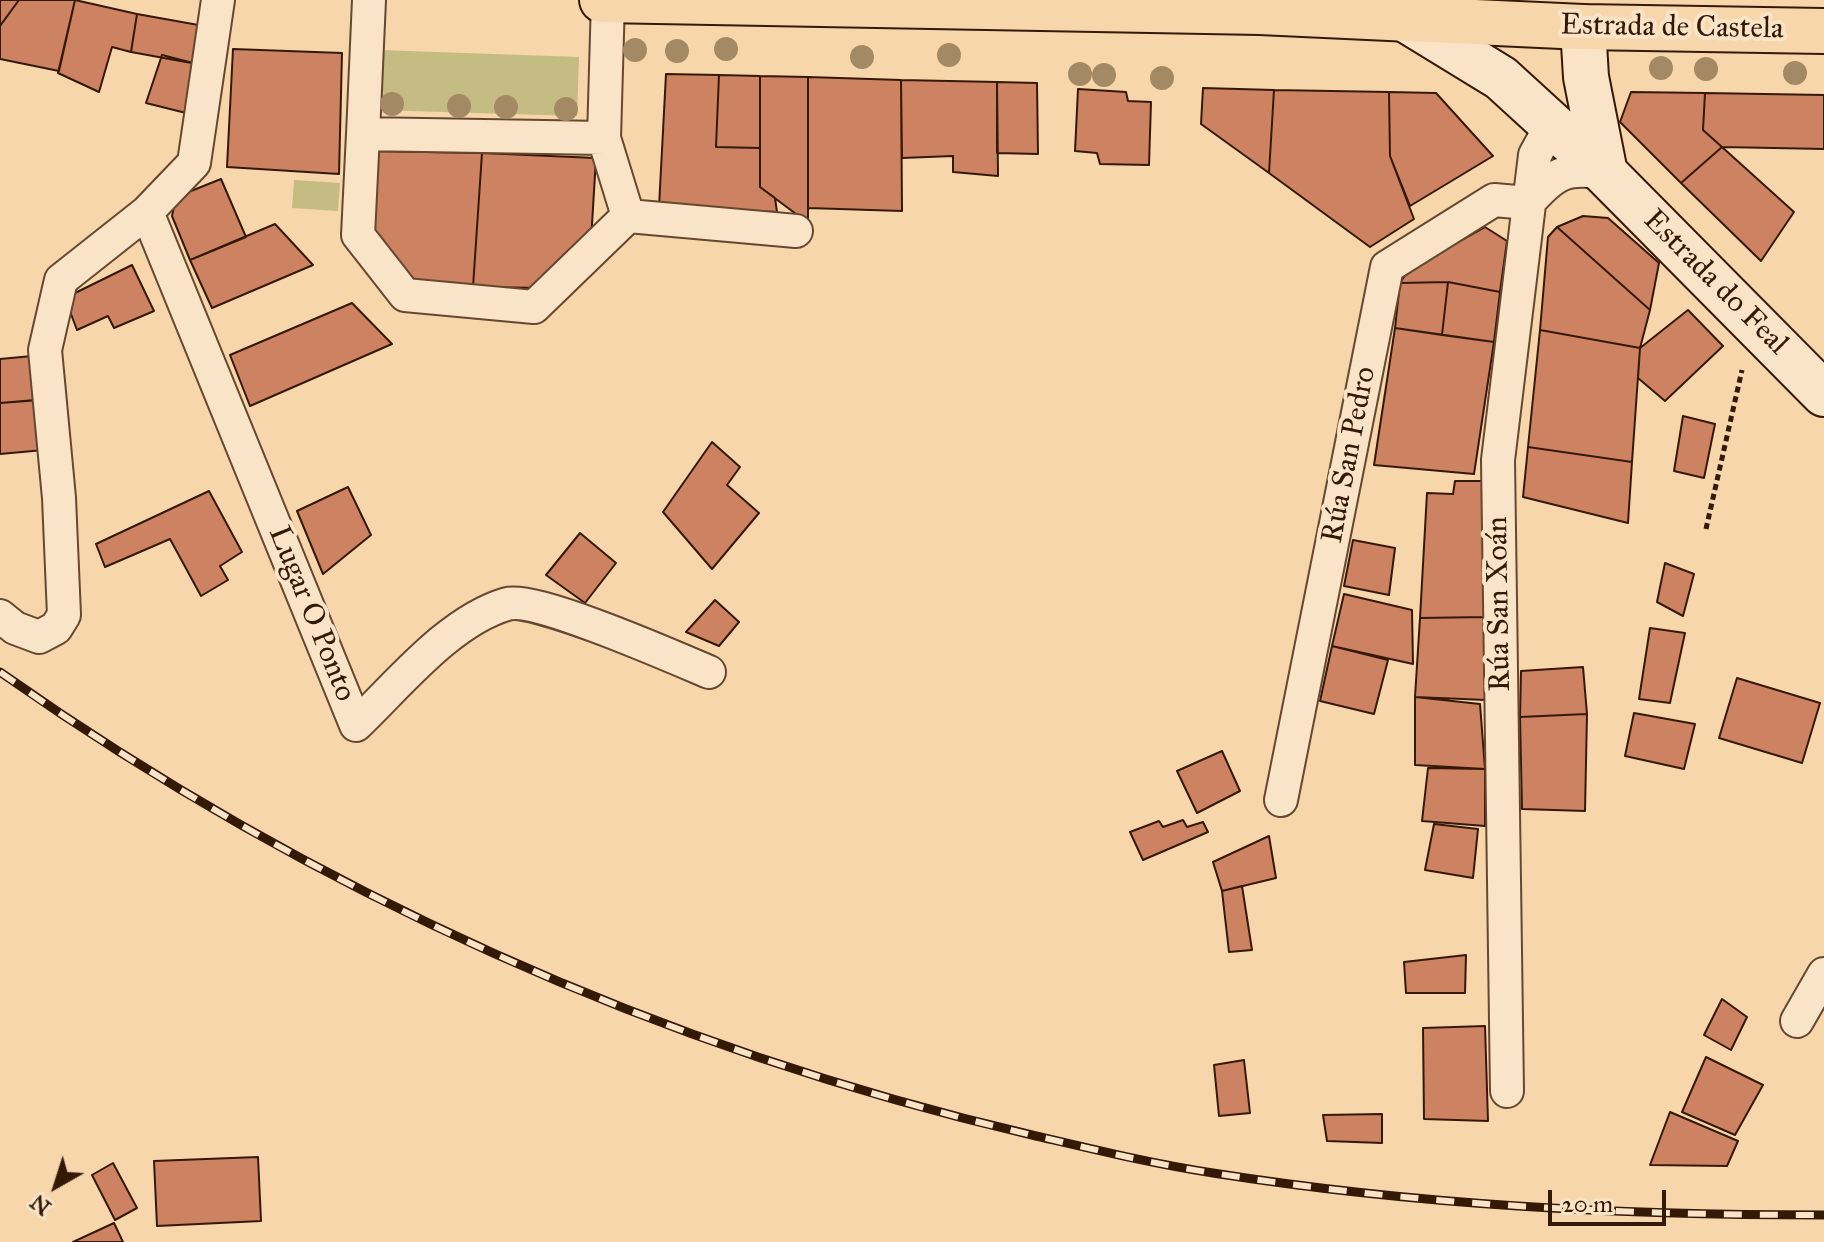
<!DOCTYPE html>
<meta charset="utf-8">
<style>
body{margin:0}
#map{position:relative;width:1824px;height:1242px;overflow:hidden;background:#f6d6aa;font-family:"IM FELL Great Primer",serif}
canvas{display:block}
.north{position:absolute;left:16px;top:1146px;width:80px;height:80px;-webkit-text-stroke:6px #f9e4c8;paint-order:stroke;rotate:219deg;font-size:22px;font-weight:700;line-height:32px;text-align:center;color:#351907}
.north::after{content:'';display:block;margin:auto;width:28px;height:36px;background:#351907;clip-path:polygon(50% 0,100% 100%,50% 72%,0 100%)}
.scale{position:absolute;left:1548px;top:1190px;width:118px;height:36px;box-sizing:border-box;border:4px solid #351907;border-top:0;padding-left:10px;font-size:24px;line-height:28px;white-space:nowrap;color:#351907;-webkit-text-stroke:6px #f9e4c8;paint-order:stroke}
</style>
<div id="map">
<canvas width="1824" height="1242"></canvas>
<div class="north">N</div>
<div class="scale">20 m</div>
</div>
<script>
const ctx = document.querySelector('canvas').getContext('2d');
ctx.lineJoin = 'round';
function paint(path, color) {
  ctx.fillStyle = color;
  ctx.fill(path, 'evenodd');
}
function stroke(path, color, width, dash) {
  ctx.strokeStyle = color;
  ctx.lineWidth = width;
  ctx.lineCap = dash ? 'butt' : 'round';
  ctx.setLineDash(dash || []);
  ctx.stroke(path);
}
function label(font, color, halo, rows, align = 'center') {
  ctx.font = font + ' "IM FELL Great Primer",serif';
  ctx.lineWidth = 8;
  ctx.setLineDash([]);
  ctx.textBaseline = 'middle';
  ctx.strokeStyle = halo;
  ctx.fillStyle = color;
  for (const [text, x, y, turn = 0] of rows) {
    ctx.save();
    ctx.translate(x, y);
    ctx.rotate((+turn || 0) * Math.PI / 180);
    ctx.textAlign = isNaN(turn) ? turn : align;
    if (halo) ctx.strokeText(text, 0, 0);
    ctx.fillText(text, 0, 0);
    ctx.restore();
  }
}
paint(new Path2D(`
 M379,50L579,57L577,116L377,110Z
 M294,180L340,183L338,211L292,208Z`), '#c4bc83');
const building = new Path2D(`
 M0,0H19L0,26Z
 M19,0H75L59,71L0,59V26Z
 M75,0L137,14L131,52L112,47L99,92L58,73Z
 M137,14L204,26L197,64L131,52Z
 M233,49L342,53L339,174L227,167Z
 M162,55L197,64L186,113L146,103Z
 M666,74L719,75L716,147L760,148V187L775,198L777,212L659,207Z
 M719,75L760,76V148L716,147Z
 M760,76L808,77V223L760,187Z
 M808,77L901,80L902,211L808,208Z
 M901,80L997,82L998,176L953,172V156L902,158Z
 M997,82L1037,83L1038,154L997,153Z
 M1203,88L1274,90L1269,173L1201,124Z
 M1078,89L1126,92L1128,101L1151,102L1149,165L1100,164L1097,153L1075,151Z
 M1274,90L1389,92L1390,156L1414,219L1370,247L1269,173Z
 M1389,92L1436,93L1493,156L1410,206L1390,156Z
 M1631,92L1705,93L1703,130L1722,147L1681,183L1620,122Z
 M1705,93L1824,95V149L1722,147L1703,130Z
 M1722,147L1794,212L1761,261L1681,183Z
 M371,151L482,153L473,287L421,288L372,239Z
 M482,153L596,158L591,241L545,288L473,287Z
 M221,179L246,237L190,260L172,216L176,197Z
 M1583,216L1608,218L1659,263L1650,310L1557,227Z
 M275,224L313,265L212,308L190,260Z
 M1485,227L1507,241L1500,292L1448,282L1400,283L1409,269Z
 M1557,227L1650,310L1640,348L1540,330L1548,237Z
 M132,265L154,311L114,328L108,316L77,330L71,314L65,317L69,296Z
 M1448,282L1500,292L1494,342L1442,335Z
 M1448,282L1442,335L1395,328L1400,283Z
 M352,303L392,344L250,406L230,355Z
 M1688,310L1723,346L1665,401L1638,378L1640,348Z
 M1395,328L1494,342L1474,474L1374,465Z
 M1540,330L1640,348L1632,462L1528,447Z
 M32,356L35,400L0,403V359Z
 M40,400L44,450L0,454V403Z
 M1683,416L1715,424L1704,478L1674,471Z
 M712,442L740,467L727,485L759,513L712,569L663,512Z
 M1528,447L1632,462L1628,523L1523,497Z
 M1455,481H1485L1484,617L1420,618L1427,493L1453,494Z
 M348,487L371,535L323,574L297,511Z
 M209,491L242,552L220,566L228,580L201,596L170,539L105,567L96,544Z
 M580,533L616,563L585,603L546,575Z
 M1353,540L1395,548L1389,595L1344,586Z
 M1665,563L1694,574L1683,616L1657,602Z
 M1344,594L1412,610L1413,664L1332,646Z
 M715,600L739,622L719,646L686,632Z
 M1484,617L1486,700L1415,697L1420,618Z
 M1650,628L1685,633L1670,703L1639,699Z
 M1332,646L1388,660L1374,714L1320,701Z
 M1583,667L1587,714L1520,717L1521,671Z
 M1737,678L1820,703L1802,763L1719,738Z
 M1415,697L1480,704L1485,769L1415,765Z
 M1634,713L1695,724L1684,769L1625,756Z
 M1587,714L1585,811L1522,809L1520,717Z
 M1222,751L1240,791L1197,813L1177,771Z
 M1428,768L1485,769V826L1422,821Z
 M1183,820L1187,827L1203,822L1208,832L1143,860L1130,832L1159,821L1163,827Z
 M1434,824L1478,829L1473,878L1425,870Z
 M1269,836L1276,878L1222,891L1213,862Z
 M1242,886L1252,950L1229,952L1222,891Z
 M1466,955L1465,993H1406L1404,962Z
 M1722,999L1747,1017L1731,1050L1704,1035Z
 M1485,1026L1488,1121L1424,1119L1423,1028Z
 M1706,1057L1763,1085L1735,1135L1682,1112Z
 M1244,1060L1250,1113L1219,1116L1214,1065Z
 M1670,1112L1738,1141L1727,1166L1650,1165Z
 M1382,1114V1143L1327,1141L1323,1115Z
 M258,1157L261,1221L157,1226L154,1161Z
 M113,1163L137,1208L115,1220L92,1175Z
 M114,1223L123,1242H73Z`);
paint(building, '#cd8262');
stroke(building, '#351907', 2);
const street = new Path2D(`
 M218,0L194,163L147,212L356,725C399,684 449,621 507,604C535,596 676,658 709,672
 M369,0L363,134L604,138L608,0
 M363,134L358,235L405,295L534,307L628,216
 M604,138L628,216L796,231
 M0,616L15,628L39,637L56,628L64,615L59,498L45,350L61,280L147,212
 M1281,800L1387,267L1494,200L1528,203C1554,174 1565,166 1605,173
 M1797,1021L1824,974
 M1507,1091L1498,460L1535,155L1552,124`);
const secondary = new Path2D(`
 M1403,18L1501,78L1605,173L1824,394
 M1583,27L1586,77L1605,173`);
const primary = new Path2D(`
 M602,0L1260,12L1583,27L1824,31`);
stroke(street, '#654830', 36);
stroke(secondary, '#351907', 48);
stroke(primary, '#351907', 48);
stroke(new Path2D(`
 M1706,529L1742,370`), '#351907', 5, [6, 4]);
stroke(street, '#f9e4c8', 32);
stroke(secondary, '#f9e4c8', 44);
stroke(primary, '#f6d6aa', 44);
const rail = new Path2D(`
 M0,672C311,891 662,1049 1032,1135C1092,1149 1153,1164 1213,1173C1416,1205 1619,1215 1824,1215`);
stroke(rail, '#351907', 9);
stroke(rail, '#f9e4c8', 6, [18]);
ctx.fillStyle = '#a48965';
for (const [x, y] of [
 [726,49],
 [635,50],
 [677,51],
 [949,55],
 [862,57],
 [1661,68],
 [1706,69],
 [1795,73],
 [1080,74],
 [1104,75],
 [1162,78],
 [392,104],
 [459,106],
 [506,107],
 [566,109]
]) {
  ctx.beginPath();
  ctx.arc(x, y, 12, 0, 2 * Math.PI);
  ctx.fill();
}
label('30px', '#351907', '#f9e4c8', [
 ["Estrada de Castela",1672,28,1],
 ["Estrada do Feal",1715,283,45],
 ["Rúa San Pedro",1350,455,-79],
 ["Rúa San Xoán",1500,604,-91],
 ["Lugar O Ponto",311,614,68]
]);
</script>
